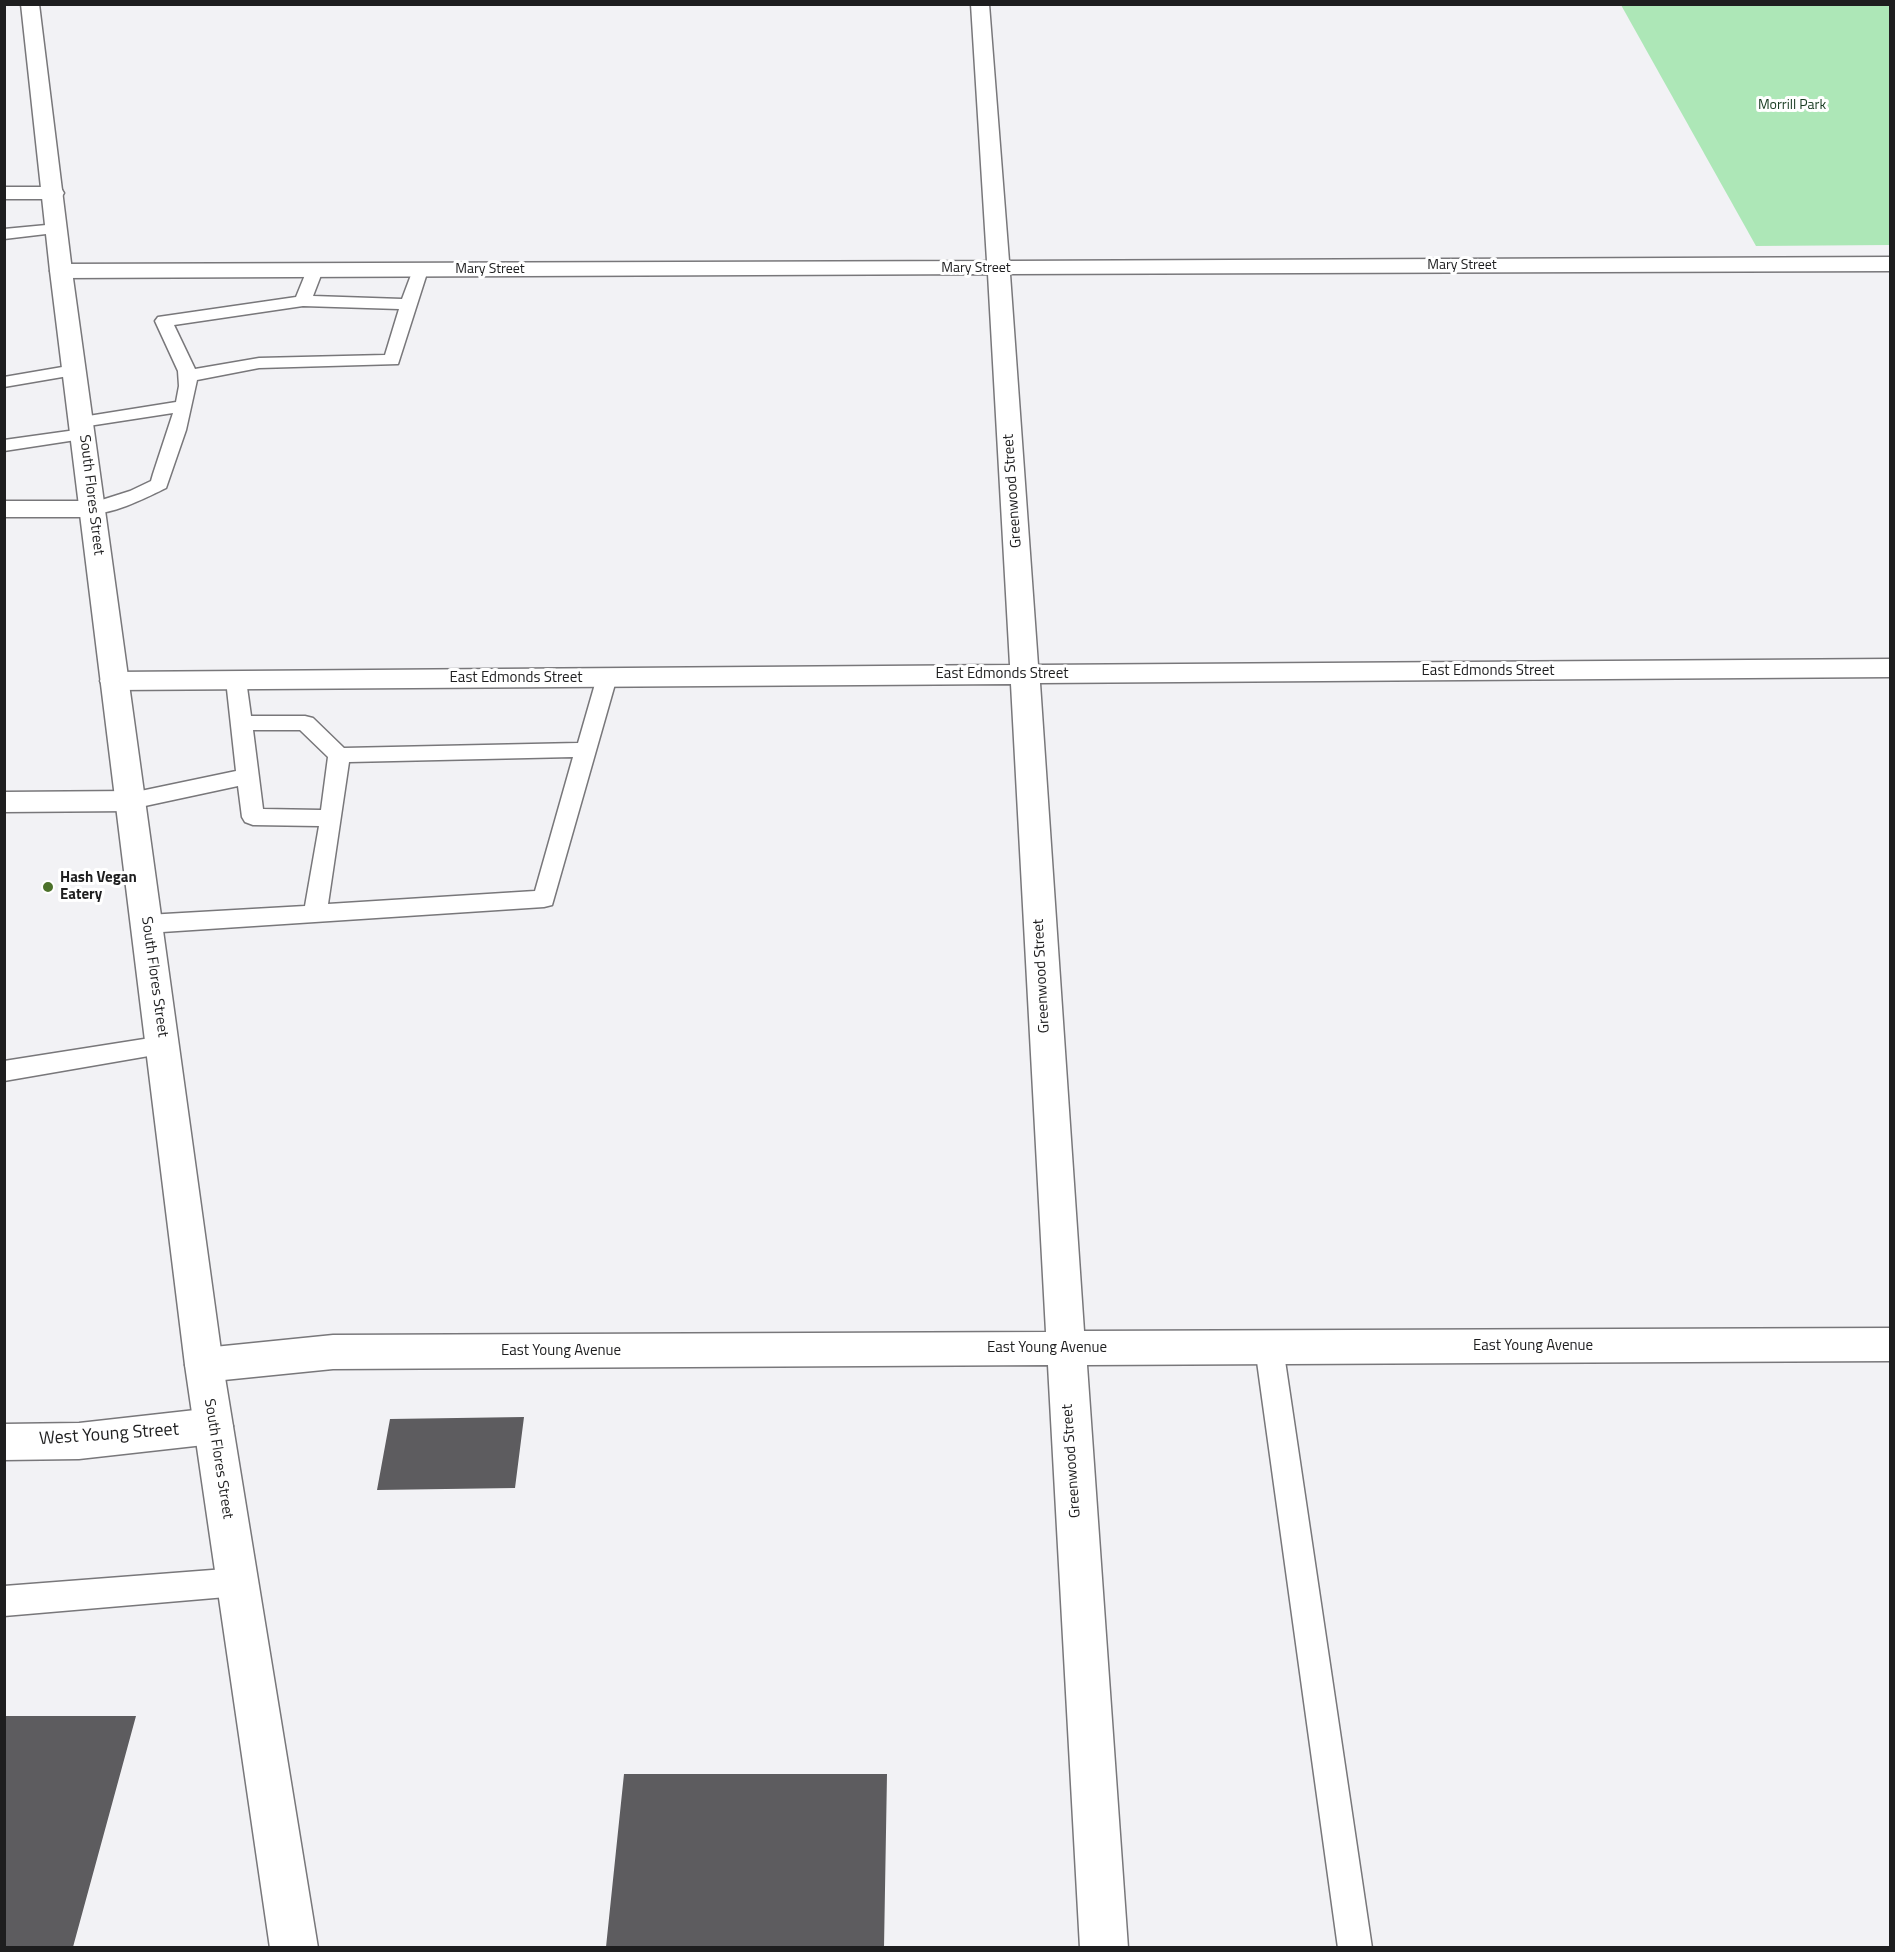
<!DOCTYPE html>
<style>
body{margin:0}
#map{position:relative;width:1895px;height:1952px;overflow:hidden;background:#f2f2f5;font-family:"Titillium Web",sans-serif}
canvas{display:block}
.frame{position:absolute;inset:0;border:6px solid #1e1e1f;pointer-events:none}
</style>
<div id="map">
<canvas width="1895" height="1952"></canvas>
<div class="frame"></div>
</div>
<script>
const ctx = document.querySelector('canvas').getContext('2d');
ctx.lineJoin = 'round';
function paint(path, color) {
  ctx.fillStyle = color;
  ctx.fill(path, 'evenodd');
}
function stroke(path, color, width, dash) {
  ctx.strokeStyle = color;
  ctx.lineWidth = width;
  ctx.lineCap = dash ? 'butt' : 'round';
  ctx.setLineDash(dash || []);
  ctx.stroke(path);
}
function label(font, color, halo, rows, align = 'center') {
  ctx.font = font + ' "Titillium Web",sans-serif';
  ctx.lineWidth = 6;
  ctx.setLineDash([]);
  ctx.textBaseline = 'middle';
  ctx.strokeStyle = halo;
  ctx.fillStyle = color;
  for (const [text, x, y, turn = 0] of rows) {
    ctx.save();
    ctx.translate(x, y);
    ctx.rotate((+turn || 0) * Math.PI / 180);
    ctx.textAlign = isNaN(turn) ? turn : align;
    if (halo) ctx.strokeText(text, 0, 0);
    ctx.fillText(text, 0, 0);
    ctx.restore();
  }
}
paint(new Path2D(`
 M1621,5H1890V245L1756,246Z`), '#ade7b7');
paint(new Path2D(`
 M524,1417L515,1488L377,1490L390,1419Z
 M4,1716H136L73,1947H4Z
 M624,1774H887L884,1947H606Z`), '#5d5c5f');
const lane = new Path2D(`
 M57,224L65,229L63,232L4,239V229Z
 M315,265L323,270L313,296L402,299L414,267H426L428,270L398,364L259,368L197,380L186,430L166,488C148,497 106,518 86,513L83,509L86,505L130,491L151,481L153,474L173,413L82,427L76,426L73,422L76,418L82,417L176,402L179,386L178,371L155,321L158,317L296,297L307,270ZM303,306L399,309L385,355L259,358L195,369L174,325Z
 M74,365L80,366L83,370L80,374L4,387V377Z
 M83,429L89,430L92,434L89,438L4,451V440Z
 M607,670L614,672L617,677L552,905L544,907L147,933L139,930L135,924L139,918L147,915L305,906L319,826L253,825L245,822L242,817L238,786L131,809L123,806L120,801L123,796L131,793L236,771L226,680L229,675L236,673L243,675L246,680L251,716H305L313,718L344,748L578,743L597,677L600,672ZM253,730H300L328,757L321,810L263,809ZM573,757L535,891L328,904L349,762Z
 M163,1036L172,1038L175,1045L172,1052L4,1081V1061Z
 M1269,1335L1279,1338L1283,1347L1372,1948H1338L1255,1347L1259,1338Z
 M238,1568L249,1572L253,1582L249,1592L238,1596L4,1616V1586Z`);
const street = new Path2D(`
 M971,4H989L1009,261L1890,257V271L1010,274L1038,665L1890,659V677L1040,683L1084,1331L1890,1328V1361L1087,1365L1128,1948H1080L1048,1365L333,1369L204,1382L190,1377L185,1365L190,1353L204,1348L333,1335L1046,1332L1011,684L114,690L104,688L100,681L104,674L114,672L1010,665L988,274L61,278L53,276L50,271L53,266L61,264L987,261Z
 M4,187H53L61,188L64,193L61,198L53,199H4Z
 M4,501H93L102,503L106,509L102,515L93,517H4Z
 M131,791L142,794L146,801L142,808L131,811L4,812V792Z
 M213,1408L227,1414L233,1426L227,1438L213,1444L79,1459L4,1460V1424L79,1423Z`);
const secondary = new Path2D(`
 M21,4H39L72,271L223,1365L318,1948H270L185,1365L50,271Z`);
stroke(lane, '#78777a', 3);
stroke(street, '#78777a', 3);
stroke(secondary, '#78777a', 3);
paint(lane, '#fff');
paint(street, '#fff');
paint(secondary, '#fff');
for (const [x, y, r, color] of [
 [48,887,6,"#4c712a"]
]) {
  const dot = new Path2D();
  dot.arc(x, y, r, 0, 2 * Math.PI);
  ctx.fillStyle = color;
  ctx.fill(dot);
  stroke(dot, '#fff', 2);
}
label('14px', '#173a20', '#fff', [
 ["Morrill Park",1792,106]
]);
label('14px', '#1e1e1f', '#fff', [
 ["Mary Street",1462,266],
 ["Mary Street",976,269],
 ["Mary Street",490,270]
]);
label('15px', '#1e1e1f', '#fff', [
 ["Greenwood Street",1013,491,-94],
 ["South Flores Street",91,495,83],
 ["East Edmonds Street",1488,671],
 ["East Edmonds Street",1002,674],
 ["East Edmonds Street",516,678],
 ["Greenwood Street",1042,976,-93],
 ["South Flores Street",154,977,82],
 ["East Young Avenue",1533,1346],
 ["East Young Avenue",1047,1348],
 ["East Young Avenue",561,1351],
 ["South Flores Street",218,1459,81],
 ["Greenwood Street",1072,1461,-94]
]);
label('bold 15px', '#1e1e1f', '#fff', [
 ["Hash Vegan",60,878],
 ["Eatery",60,895]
], 'left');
label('18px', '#1e1e1f', '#fff', [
 ["West Young Street",109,1435,-4]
]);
</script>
